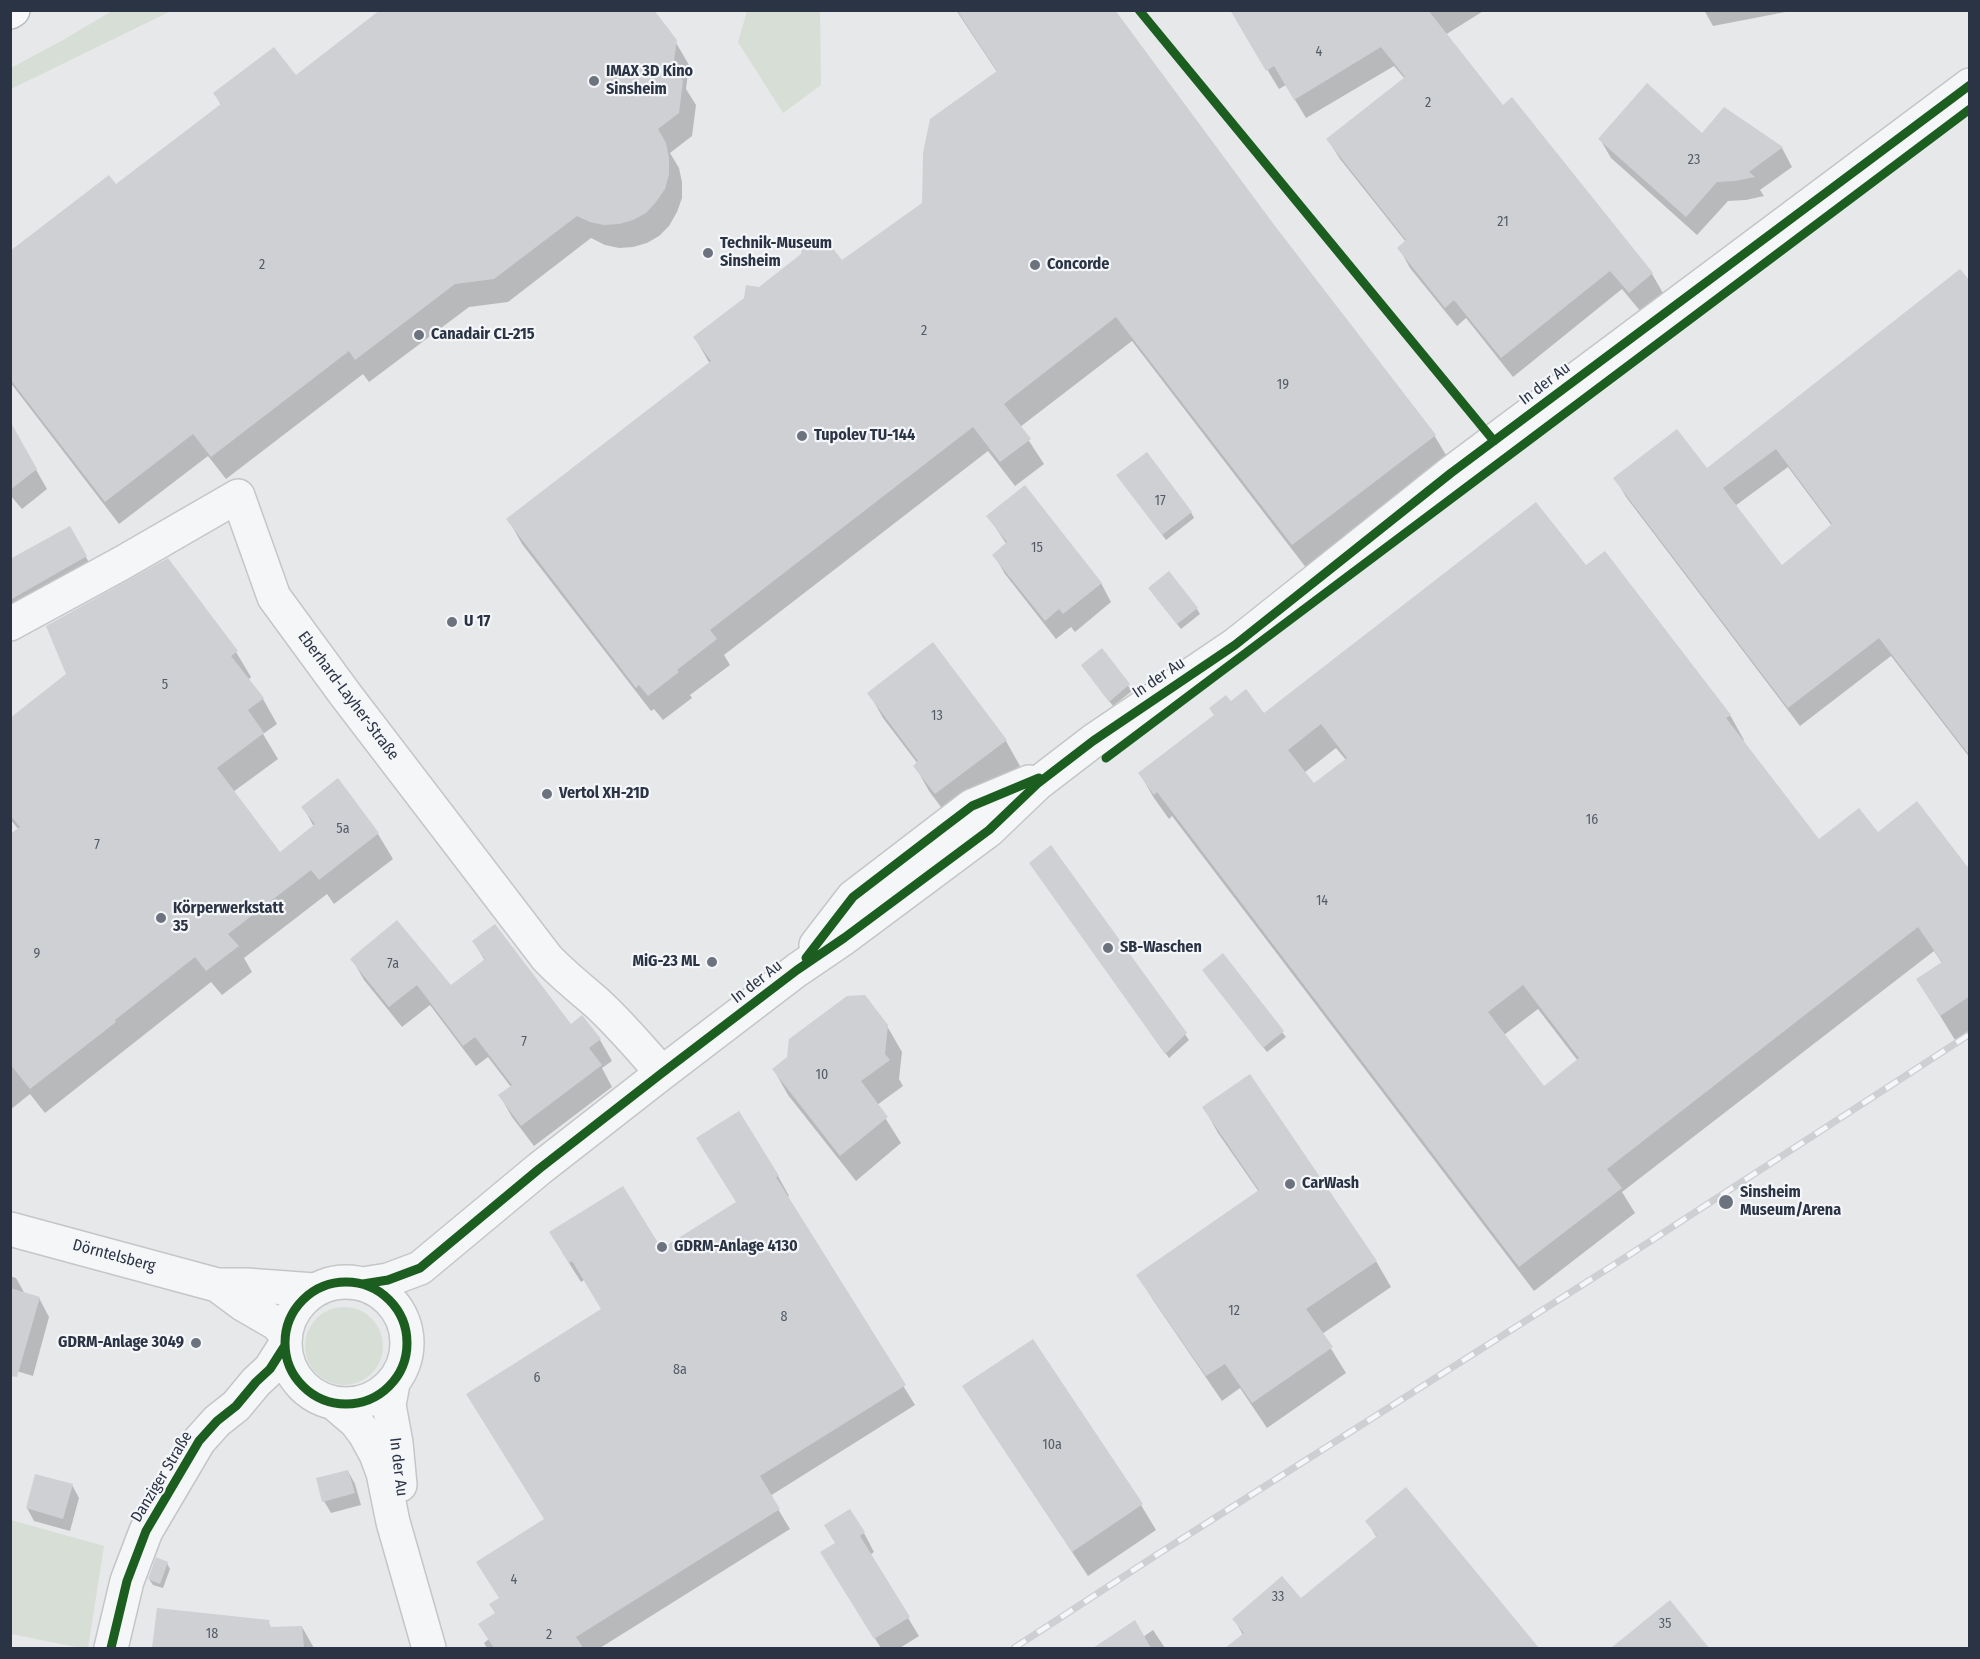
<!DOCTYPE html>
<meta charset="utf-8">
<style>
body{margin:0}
#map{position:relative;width:1980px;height:1659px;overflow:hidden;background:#e6e8ea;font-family:"Fira Sans Condensed",sans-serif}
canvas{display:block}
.frame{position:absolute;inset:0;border:12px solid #2b3445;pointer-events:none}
</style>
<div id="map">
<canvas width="1980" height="1659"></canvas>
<div class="frame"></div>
</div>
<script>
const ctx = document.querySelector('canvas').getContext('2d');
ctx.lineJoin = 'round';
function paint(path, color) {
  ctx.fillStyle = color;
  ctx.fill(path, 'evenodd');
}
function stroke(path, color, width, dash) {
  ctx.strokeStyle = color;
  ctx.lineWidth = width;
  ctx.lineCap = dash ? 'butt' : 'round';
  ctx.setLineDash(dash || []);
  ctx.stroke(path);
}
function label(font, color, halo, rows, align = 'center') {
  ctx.font = font + ' "Fira Sans Condensed",sans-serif';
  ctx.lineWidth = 4.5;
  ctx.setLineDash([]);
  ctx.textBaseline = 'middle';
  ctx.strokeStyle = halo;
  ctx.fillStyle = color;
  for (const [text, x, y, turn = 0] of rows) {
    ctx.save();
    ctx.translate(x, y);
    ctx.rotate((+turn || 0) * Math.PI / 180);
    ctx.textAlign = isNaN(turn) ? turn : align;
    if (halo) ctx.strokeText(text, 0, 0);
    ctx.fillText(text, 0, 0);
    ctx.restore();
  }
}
paint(new Path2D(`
 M112,11H171L11,89V68L63,40Z
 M747,11H820L821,85L783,113L738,42Z
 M305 1346a39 39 0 1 1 78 0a39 39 0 1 1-78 0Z
 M11,1520L104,1546L88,1648H81L11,1634Z`), '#d6ded6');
paint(new Path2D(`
 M956,10H1113L1273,226L1434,435L1449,460L1307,569L1132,341L1020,427L1044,464L1015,486L988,451L724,655L730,665L690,695L692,698L663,720L654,709L651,711L522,544L508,519L710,364L695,338L759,289L841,262L923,204L997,72Z
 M1231,10H1485L1445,35L1502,107L1512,99L1652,274L1663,293L1641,312L1622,289L1513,377L1466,318L1457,326L1410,268L1399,248L1406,242L1340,159L1328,140L1405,79L1394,66L1306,118L1286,85L1279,89Z
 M1704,10H1796L1713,26Z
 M675,41L689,65L686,89L696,105L692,136L670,153L679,168L682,182V198L677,212L669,226L659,236L647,243L633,247L619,248L605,245L591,238L508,302L469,307L369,382L363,374L226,479L208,456L119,524L10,382V253L116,186L221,105L215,94L296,78Z
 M1725,109L1782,148L1792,167L1760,190L1764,196L1746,200L1728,201L1697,235L1611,158L1600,139L1702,135Z
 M1970,283V758L1891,656L1800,726L1626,497L1615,478L1707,470ZM1788,467L1832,526L1781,567L1735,506Z
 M10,424L47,489L22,509L10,495Z
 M1122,481L1191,512L1194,518L1166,540Z
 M988,516L1101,583L1111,602L1075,632L1071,627L1056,639L1005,574L994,555L1007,545Z
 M69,528L97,576L10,625V561Z
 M168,560L236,652L251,677L248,680L263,699L277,724L263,734L278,759L233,792L280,854L314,827L303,807L378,834L393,859L334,904L327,894L244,958L252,972L222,995L211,982L45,1113L30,1094L10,1110V836L19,830L10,819V720L68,675Z
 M1586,568L1730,715L1744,740L1742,742L1819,841L1877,834L1970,872V1030L1955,1040L1918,980L1942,963L1934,951L1622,1192L1635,1213L1534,1291L1172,816L1169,819L1154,798L1140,774L1230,703L1264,715ZM1336,748L1346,760L1313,785L1304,773ZM1538,1009L1578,1061L1544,1088L1504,1035Z
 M1153,594L1197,609L1200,614L1181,629Z
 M1101,650L1132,691L1113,706L1082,666Z
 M869,693L1006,741L1020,766L950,819L929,791L915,766L918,764L883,718Z
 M1051,847L1189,1040L1169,1058L1034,869Z
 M474,942L570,1026L582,1017L600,1040L612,1061L602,1068L612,1087L534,1146L512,1117L500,1096L511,1087L488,1057L476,1066L430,1005L402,1027L364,980L352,959L451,988L485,961Z
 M1207,976L1282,1032L1286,1037L1267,1052Z
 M887,1026L902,1052L899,1079L903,1086L877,1105L901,1143L856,1181L788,1095L774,1070Z
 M1204,1108L1376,1261L1391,1287L1322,1334L1346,1373L1267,1428L1240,1388L1222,1401L1153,1300L1138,1275L1259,1192L1218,1133Z
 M709,1158L778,1176L789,1196L787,1197L915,1405L770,1496L790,1529L600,1648H487L484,1643L489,1639L500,1599L545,1520L603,1310L584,1280L581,1282L562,1252L664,1249L738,1203Z
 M10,1276L16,1278L25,1294L39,1298L49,1317L33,1376L10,1369Z
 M1033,1341L1141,1505L1156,1530L1088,1576L979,1412L964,1387Z
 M348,1471L355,1484L361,1505L331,1513L324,1501Z
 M72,1485L79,1498L70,1531L34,1521L27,1508Z
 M1367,1521L1532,1643L1536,1648H1227L1243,1635L1234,1619L1300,1600L1377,1538Z
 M864,1533L874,1552L870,1555L919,1636L900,1648H881L833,1572L836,1544Z
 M167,1563L170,1569L163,1588L153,1585L149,1579Z
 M1670,1603L1707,1648H1614Z
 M158,1610L268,1622L272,1629L302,1627L314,1648H154Z
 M1135,1623L1143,1637L1153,1630L1165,1648H1096Z`), '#0003');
paint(new Path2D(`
 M380,10H654L677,40L673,67L683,81L679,113L658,129L666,143L669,158V174L665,189L656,202L646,213L633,220L619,224L604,225L590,222L577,216L494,279L455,284L355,360L349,351L211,457L193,434L105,502L10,379V251L109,175L116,184L221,104L213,93L274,47L296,75Z
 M957,10H1115L1275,226L1436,435L1292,545L1116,317L1004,404L1031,439L1000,462L973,427L710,630L717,639L677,670L679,672L648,696L639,685L636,688L506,519L711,361L693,337L744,298L746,285L759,287L801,254L803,241H827L842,260L922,203L923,153L930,119L997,71Z
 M1230,10H1428L1503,105L1512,97L1653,273L1629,293L1610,271L1501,358L1454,300L1445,308L1397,248L1406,240L1326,139L1405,77L1381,47L1294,100L1274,66L1266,71Z
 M1647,83L1702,133L1724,107L1783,147L1749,172L1755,177L1735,181L1717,182L1686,217L1598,139Z
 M1960,269L1970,281V756L1879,638L1788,708L1613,478L1677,429L1707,468ZM1776,449L1832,524L1782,565L1723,488Z
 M10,421L37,469L10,490Z
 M1147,452L1192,512L1162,535L1116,475Z
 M1025,485L1102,583L1063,614L1059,609L1045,621L992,555L1007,542L986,516Z
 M1536,502L1586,565L1605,551L1731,715L1726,718L1819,839L1859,808L1878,832L1917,801L1970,870V996L1940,1016L1916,979L1942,962L1918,927L1607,1169L1622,1188L1519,1267L1157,792L1154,795L1138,773L1214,715L1209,708L1226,695L1231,701L1246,689L1264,713ZM1321,724L1347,758L1314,783L1288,750ZM1523,985L1579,1058L1544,1086L1488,1012Z
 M70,526L87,556L10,600V559Z
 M168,558L238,651L231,656L264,698L248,710L264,733L217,768L280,852L315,824L301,807L338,778L379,833L319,880L311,870L228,934L239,946L206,971L195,957L115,1020L116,1022L30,1089L10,1064V834L20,827L10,815V718L66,674L46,626Z
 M1169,571L1198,608L1177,624L1148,588Z
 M933,642L1007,740L935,794L913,766L918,761L867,693Z
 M1102,648L1130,684L1109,702L1081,665Z
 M1051,845L1187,1033L1165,1054L1029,863Z
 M397,920L451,985L485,959L472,941L495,924L571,1024L582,1015L601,1039L589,1048L602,1065L521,1126L498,1095L512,1085L475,1037L463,1046L417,985L389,1007L350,959Z
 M1223,953L1284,1031L1263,1048L1202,970Z
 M865,995L888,1025L885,1054L890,1060L861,1081L888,1117L840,1156L772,1069L787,1057L789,1039L847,996Z
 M1250,1074L1377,1261L1306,1309L1333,1347L1252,1403L1225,1364L1206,1376L1136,1275L1259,1190L1202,1107Z
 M739,1111L779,1176L776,1177L906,1385L760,1476L780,1509L576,1637L583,1648H494L478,1624L495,1613L489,1604L499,1598L476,1562L544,1519L466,1394L601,1309L572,1261L569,1263L549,1232L623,1186L660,1246L663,1245L664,1247L736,1202L696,1138Z
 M10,1288L40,1297L17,1377L10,1376Z
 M1033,1339L1143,1504L1072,1552L962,1386Z
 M348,1470L355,1493L322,1502L316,1478Z
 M35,1474L73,1484L63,1519L26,1508Z
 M1406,1487L1539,1648H1225L1244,1633L1232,1619L1282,1576L1301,1598L1377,1536L1365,1521Z
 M850,1509L865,1532L860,1536L910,1617L874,1639L820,1552L835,1543L824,1525Z
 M156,1557L168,1562L160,1584L148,1579Z
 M1670,1600L1709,1648H1611Z
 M157,1608L269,1620L270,1627L302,1626L304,1648H152Z
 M1135,1620L1151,1648H1093Z`), '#ced0d3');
const minor = new Path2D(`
 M10,624L122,563L238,496L274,597L345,694L547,958C563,975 580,988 597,1003C620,1024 641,1049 662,1073
 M816,945L853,897L943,828L972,806L1029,782
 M10,1229L217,1285H246L314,1290
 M285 1343a61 61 0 1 1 122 0a61 61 0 1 1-122 0Z
 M363,1284L388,1280L420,1268L539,1169L662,1073L797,970L844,938L989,830L1037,784L1093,741L1235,645L1451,473L1970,85
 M217,1285L244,1305L277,1324L285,1334
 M393,1383L389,1405L396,1443L400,1485
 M335,1404L356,1422L365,1434L376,1454L383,1473L393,1522L429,1648
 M111,1648L127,1581L146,1531L199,1441L217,1421L236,1406L256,1382L270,1369L284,1347`);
const highway = new Path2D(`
 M10,12L13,10`);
stroke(minor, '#c4c6c8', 36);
stroke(highway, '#b8bbbf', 36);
stroke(minor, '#f5f6f7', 33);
stroke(highway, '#f8f8f8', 33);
const rail = new Path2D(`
 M1014,1648L1158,1554L1612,1266L1970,1034`);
stroke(rail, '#cecfd2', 7);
stroke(rail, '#f4f6f9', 4.5, [14]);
stroke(new Path2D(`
 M1139,10L1494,441
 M1106,758L1970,109
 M806,958L853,897L943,828L972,806L1039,778
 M285 1343a61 61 0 1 1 122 0a61 61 0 1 1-122 0Z
 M363,1284L388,1280L420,1268L539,1169L662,1073L797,970L844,938L989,830L1037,784L1093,741L1235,645L1451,473L1970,85
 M111,1648L127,1581L146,1531L199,1441L217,1421L236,1406L256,1382L270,1369L284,1347`), '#1b5e20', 9);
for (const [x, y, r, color] of [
 [594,81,6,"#6c737f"],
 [708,253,6,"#6c737f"],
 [1035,265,6,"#6c737f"],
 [419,335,6,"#6c737f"],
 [802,436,6,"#6c737f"],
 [452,622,6,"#6c737f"],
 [547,794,6,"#6c737f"],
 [161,918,6,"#6c737f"],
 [1108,948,6,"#6c737f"],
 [712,962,6,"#6c737f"],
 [1290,1184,6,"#6c737f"],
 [1726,1202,8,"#6c737f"],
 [662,1247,6,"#6c737f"],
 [196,1343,6,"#6c737f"]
]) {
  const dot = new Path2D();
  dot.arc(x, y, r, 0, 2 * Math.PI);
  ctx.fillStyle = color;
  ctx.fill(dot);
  stroke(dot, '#f4f6f9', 2);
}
label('14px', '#545c69', null, [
 ["4",1319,52],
 ["2",1428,103],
 ["23",1694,160],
 ["21",1503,222],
 ["2",262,265],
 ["2",924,331],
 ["19",1283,385],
 ["17",1160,501],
 ["15",1037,548],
 ["5",165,685],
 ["13",937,716],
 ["16",1592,820],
 ["5a",343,829],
 ["7",97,845],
 ["14",1322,901],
 ["9",37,954],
 ["7a",393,964],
 ["7",524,1042],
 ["10",822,1075],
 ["12",1234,1311],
 ["8",784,1317],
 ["8a",680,1370],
 ["6",537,1378],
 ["10a",1052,1445],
 ["4",514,1580],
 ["33",1278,1597],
 ["35",1665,1624],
 ["18",212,1634],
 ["2",549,1635]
]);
label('bold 16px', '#2b3445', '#f4f6f9', [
 ["IMAX 3D Kino",606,72],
 ["Sinsheim",606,90],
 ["Technik-Museum",720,244],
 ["Sinsheim",720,262],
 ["Concorde",1047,265],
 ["Canadair CL-215",431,335],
 ["Tupolev TU-144",814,436],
 ["U 17",464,622],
 ["Vertol XH-21D",559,794],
 ["Körperwerkstatt",173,909],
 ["35",173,927],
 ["SB-Waschen",1120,948],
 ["MiG-23 ML",700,962,"right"],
 ["CarWash",1302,1184],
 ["Sinsheim",1740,1193],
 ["Museum/Arena",1740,1211],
 ["GDRM-Anlage 4130",674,1247],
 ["GDRM-Anlage 3049",184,1343,"right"]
], 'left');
label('16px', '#2b3445', '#f4f6f9', [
 ["In der Au",1545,384,-37],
 ["In der Au",1159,678,-34],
 ["Eberhard-Layher-Straße",348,696,53],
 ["In der Au",757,982,-38],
 ["Dörntelsberg",114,1256,15],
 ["In der Au",398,1467,83],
 ["Danziger Straße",162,1477,-59]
]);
</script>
